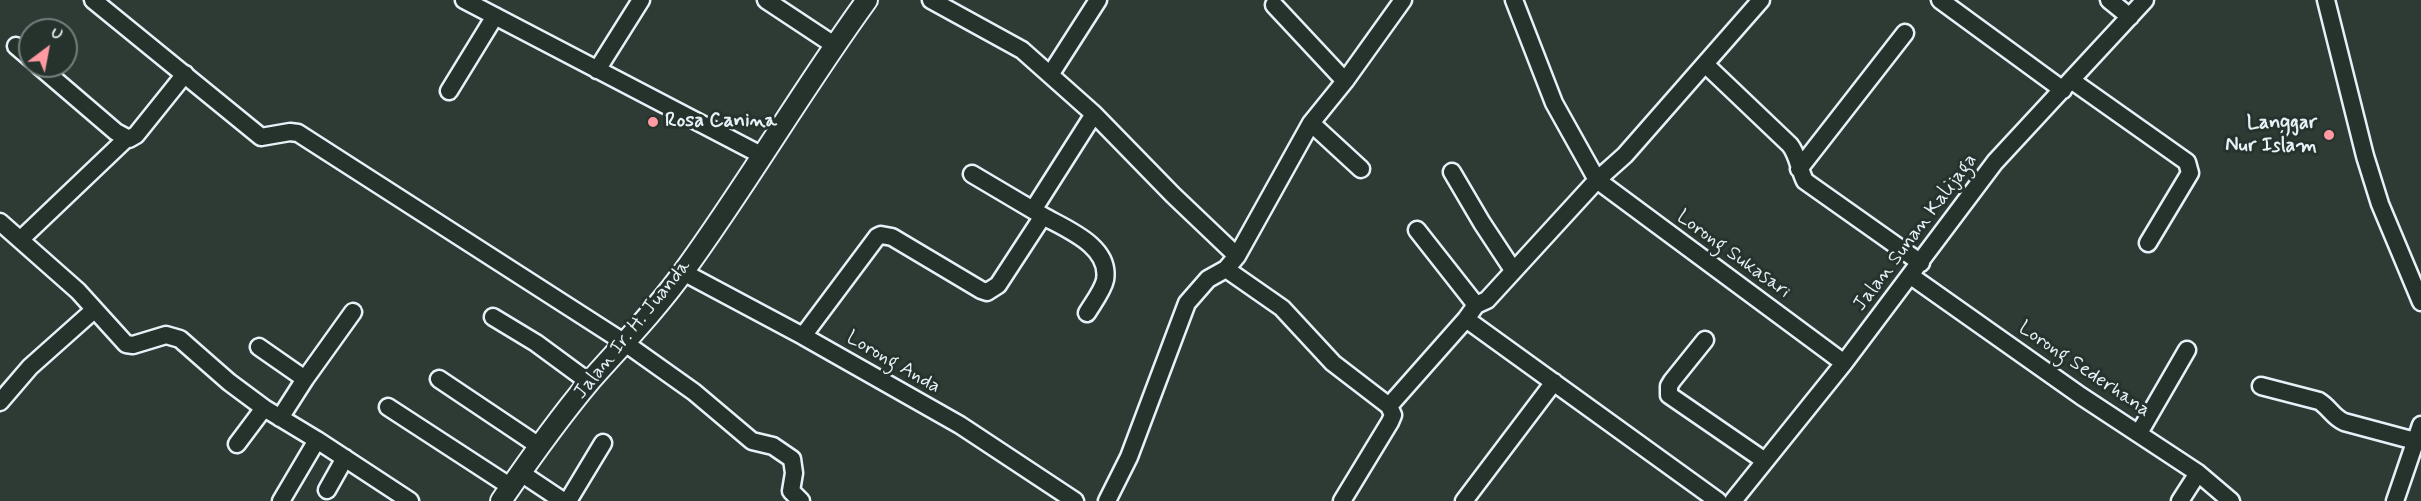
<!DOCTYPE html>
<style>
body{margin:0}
#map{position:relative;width:2421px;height:501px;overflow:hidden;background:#2e3b35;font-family:Mynerve,sans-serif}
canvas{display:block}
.north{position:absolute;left:18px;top:18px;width:60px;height:60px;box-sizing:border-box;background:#26332d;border:2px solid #747f7e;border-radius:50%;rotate:32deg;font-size:16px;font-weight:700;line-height:24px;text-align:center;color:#e8f1f8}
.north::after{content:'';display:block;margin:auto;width:21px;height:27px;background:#ff9aa2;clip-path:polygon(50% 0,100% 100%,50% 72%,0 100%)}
</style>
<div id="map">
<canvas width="2421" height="501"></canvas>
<div class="north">U</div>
</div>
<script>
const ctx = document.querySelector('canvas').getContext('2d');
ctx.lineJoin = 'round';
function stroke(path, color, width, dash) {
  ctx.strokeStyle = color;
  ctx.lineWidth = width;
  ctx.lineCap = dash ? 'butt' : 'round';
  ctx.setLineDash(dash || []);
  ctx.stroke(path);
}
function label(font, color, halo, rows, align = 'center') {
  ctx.font = font + ' Mynerve,sans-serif';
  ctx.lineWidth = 6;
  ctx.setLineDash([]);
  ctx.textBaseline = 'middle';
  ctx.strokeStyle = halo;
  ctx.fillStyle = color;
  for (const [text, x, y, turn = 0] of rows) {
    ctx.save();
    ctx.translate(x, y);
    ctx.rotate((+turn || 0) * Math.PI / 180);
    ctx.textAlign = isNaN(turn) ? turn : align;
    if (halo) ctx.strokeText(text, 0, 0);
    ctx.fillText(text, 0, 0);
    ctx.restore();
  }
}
const minor = new Path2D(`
 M93,0L261,137L290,132L298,133L625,343L694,392L752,441L773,446L792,459L794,473L791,491L801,501
 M464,0L763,156
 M766,0L834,45
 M931,0L1022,50L1094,114L1173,195L1237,256
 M1514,0L1554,103L1597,180L1844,363
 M1940,0L2063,90
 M2109,0L2130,17
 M2326,0L2365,156L2380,204L2421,302
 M1274,5L1345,81
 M16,46L30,58
 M1705,64L1790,145C1798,155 1799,169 1805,181L1921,263
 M39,66L116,132L129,139L136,135L185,74
 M597,70L641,0
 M1050,75L1098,0
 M2071,80L2187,162L2190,173L2148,243
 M449,91L495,16
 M1311,123L1361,169
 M1799,169L1905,33
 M1452,172L1482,223L1513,270
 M1033,210L1094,114
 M1043,216C1066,229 1111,246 1105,280C1103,290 1093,303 1087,313
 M0,222L78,291L126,344L133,345L166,335L180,339L229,382L264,408L317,440L410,501
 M1417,230L1476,305
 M21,239L126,139
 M1226,269L1282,308L1333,363L1389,406L1393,415L1390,422L1342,501
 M683,272L803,336L960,425L1075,501
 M1911,276L2081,396L2198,473L2231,501
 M493,317L536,343L589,382
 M1466,319L1718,501
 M803,336L877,237L881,235L892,237L981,290L987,292L998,285L1043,216L972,174
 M1705,340L1672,381L1669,386V395L1765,461
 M259,347L305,379L280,418
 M305,379L353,312
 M439,379L539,446
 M2261,386L2319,401C2329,407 2333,417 2344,422L2415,441
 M0,402L30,367L94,310
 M1389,406L1466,319L1476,305L1487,300L1597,180L1625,155L1761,0
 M388,407L511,487
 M2139,433L2187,350
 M237,444L264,408
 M521,473L563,501
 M327,490L345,458
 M281,501L317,440
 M568,501L603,443
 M1107,501L1129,457L1187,303L1208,279L1226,269L1237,256L1311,123L1345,81L1403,0
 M1464,501L1554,382
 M1733,501L1844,363L1995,162L2145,0
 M2180,501L2198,473
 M2395,501L2421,425`);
const major = new Path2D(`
 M501,501C529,460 558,419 590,381C622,345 656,310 684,271C748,183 803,88 867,0`);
stroke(minor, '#e8f1f8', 21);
stroke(major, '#e8f1f8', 24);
stroke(minor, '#26332d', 16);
stroke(major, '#26332d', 20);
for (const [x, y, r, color] of [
 [653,122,6,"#ff9aa2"],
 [2329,135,6,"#ff9aa2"]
]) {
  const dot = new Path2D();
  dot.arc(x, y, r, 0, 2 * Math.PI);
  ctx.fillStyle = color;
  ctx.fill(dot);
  stroke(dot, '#26332d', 2);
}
label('bold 20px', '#e8f1f8', '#26332d', [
 ["Rosa Canina",665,122],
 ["Langgar",2317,124,"right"],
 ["Nur Islam",2317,147,"right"]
], 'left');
label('20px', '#e8f1f8', '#26332d', [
 ["Jalan Sunan Kalijaga",1916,233,-53],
 ["Lorong Sukasari",1733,255,36],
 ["Jalan Ir. H. Juanda",633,330,-51],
 ["Lorong Anda",893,363,30],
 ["Lorong Sederhana",2084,370,34]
]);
</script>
